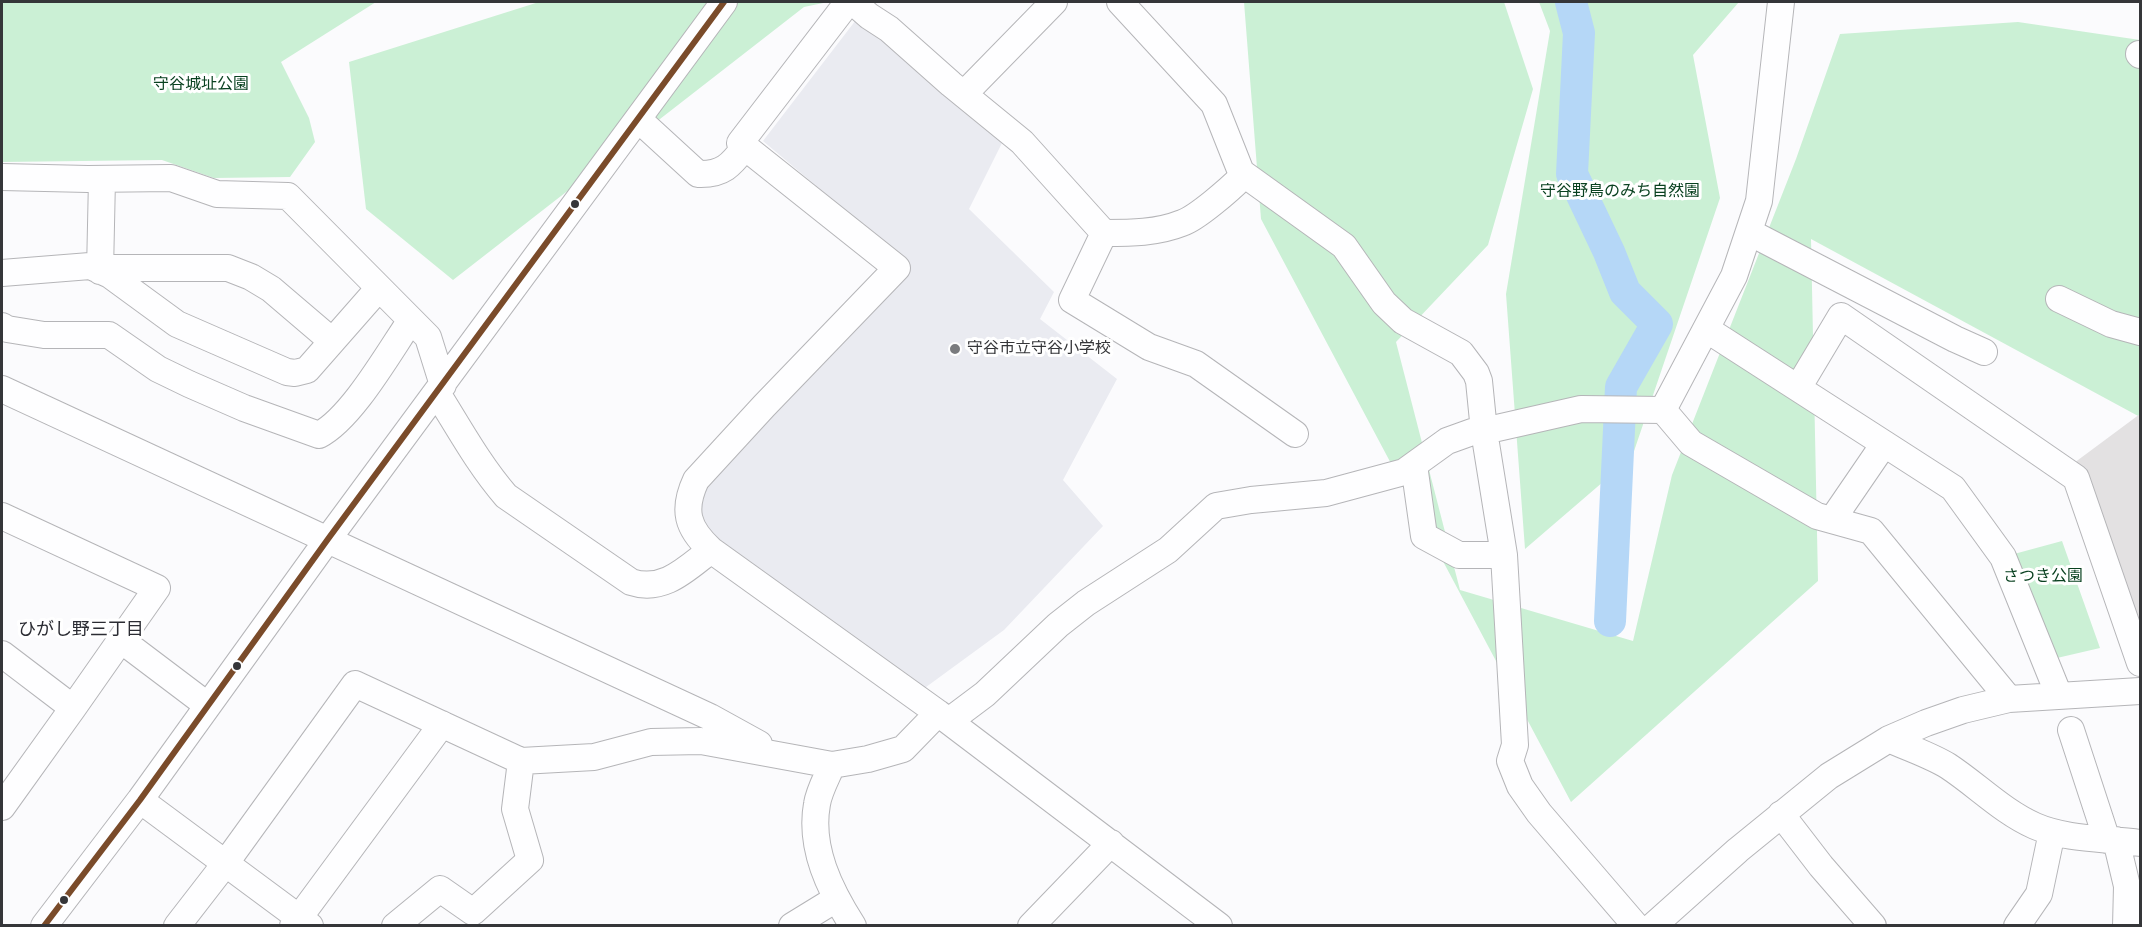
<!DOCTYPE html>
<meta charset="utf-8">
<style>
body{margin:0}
#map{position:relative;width:2142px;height:927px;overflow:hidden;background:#fbfbfd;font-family:Signika,sans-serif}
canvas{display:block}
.frame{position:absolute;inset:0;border:3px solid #353639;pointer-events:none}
</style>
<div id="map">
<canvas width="2142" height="927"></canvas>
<div class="frame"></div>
</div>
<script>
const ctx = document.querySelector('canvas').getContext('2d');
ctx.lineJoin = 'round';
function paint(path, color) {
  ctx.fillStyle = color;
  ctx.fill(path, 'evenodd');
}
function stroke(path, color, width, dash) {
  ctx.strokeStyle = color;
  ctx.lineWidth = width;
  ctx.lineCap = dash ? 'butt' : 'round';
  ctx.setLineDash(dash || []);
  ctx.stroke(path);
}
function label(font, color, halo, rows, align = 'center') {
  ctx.font = font + ' Signika,"Noto Sans JP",sans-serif';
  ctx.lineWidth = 6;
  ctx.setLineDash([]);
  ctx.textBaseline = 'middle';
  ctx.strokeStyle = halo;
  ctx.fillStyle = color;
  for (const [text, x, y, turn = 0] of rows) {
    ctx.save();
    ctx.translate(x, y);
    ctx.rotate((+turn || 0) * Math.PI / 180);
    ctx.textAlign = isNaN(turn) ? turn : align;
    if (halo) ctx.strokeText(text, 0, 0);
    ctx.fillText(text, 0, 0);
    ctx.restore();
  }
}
paint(new Path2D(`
 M859,16L1003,141L969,209L1054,292L1040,319L1117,379L1063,480L1103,526L1004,630L922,690L726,547L705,526L696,509L702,488L910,265L763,141Z`), '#eaebf1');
paint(new Path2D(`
 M2,2H376L281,62L309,118L315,142L290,177L214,178L162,160L2,162Z
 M539,2H828L804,7L453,280L366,209L349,62Z
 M1244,2H1504L1533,89L1488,245L1396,342L1460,590L1633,641L1672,475L1796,159L1840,34L2018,22L2140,40V417L1811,239L1818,581L1571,802L1261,219Z
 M1539,2H1739L1693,55L1720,198L1632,457L1525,549L1506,294L1550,31Z
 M2062,541L2100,648L2044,661L2003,557Z`), '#cbf0d5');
stroke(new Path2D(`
 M1571,2L1579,33L1572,174L1609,252L1625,292L1657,324L1621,387L1610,621`), '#b5d7f7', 32);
paint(new Path2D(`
 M2140,414V638L2074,463Z`), '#e3e1e2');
const minor = new Path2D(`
 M853,2L869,16L889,29L951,84L1022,142L1104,233C1131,233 1157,233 1182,223C1197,218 1230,189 1242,177L1241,172L1214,104L1120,2
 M2139,54L2140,55
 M964,94L1054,2
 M638,119L698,174C723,175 731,165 745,147
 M1241,172L1344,246L1384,303L1403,321L1461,353L1476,373L1479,381L1484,431L1504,555L1515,745L1510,761L1520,786L1539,813L1636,926
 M2,177L88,179L171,178L217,194L288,196L428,337L443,385
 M1749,232L1955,339L1984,352
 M1104,233L1072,300L1149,347L1196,364L1295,434
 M100,268H228L251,277L271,289L332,341
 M100,271L102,179
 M2,273L90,266L110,275L177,324L287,372L295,373L307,370L379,288
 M2059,299L2111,324L2140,332
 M2,326L7,329L44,335H109L158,369L189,384L244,408L319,435C352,418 389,352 411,320
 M1706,329L1953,488L2003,557L2058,693
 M1798,388L1841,316L2076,478L2140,663
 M2,389L710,717L759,744
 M437,393C459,428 479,465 506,496L631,582C664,593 687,568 711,550L938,713L1219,926
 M1663,410L1691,443L1817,516L1871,531L2009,699
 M1414,465L1424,536L1459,555H1504
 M2,516L157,588L73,708L2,807
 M1832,520L1884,444
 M711,550C687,528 682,510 696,480L764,406L897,268L740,143L848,2
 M121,640L207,705
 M2,654L73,708
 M949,721L985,694L1058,625L1086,603L1168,550L1216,506L1251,500L1326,493L1404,472L1447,441L1472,432L1484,431L1581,409L1663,410L1734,276L1759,201L1781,2
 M2071,730L2107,840
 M1889,739C1908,748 1930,755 1948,766C1977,785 2003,812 2035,826C2067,840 2106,838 2140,843
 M832,765C827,777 819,791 817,804C809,848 830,890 853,926
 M140,800L310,926
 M1781,814L1821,866L1873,926
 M2116,840L2127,886L2126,926
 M44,926L140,800L328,539L724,2
 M177,926L225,864L355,684L521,761L594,757L651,742L701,741L832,765L868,759L903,749L938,713
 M293,926L442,724
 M395,926L440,889L473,912L530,860L515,809L521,761
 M792,926L836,899
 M1031,926L1111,843
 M1653,926L1738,850L1829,776L1889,739L1926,723L1963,710L2009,699L2140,691
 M2017,926L2039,894L2052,832`);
stroke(minor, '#b5b5b8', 28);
stroke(minor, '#fefeff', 26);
stroke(new Path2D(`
 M44,926L140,800L328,539L724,2`), '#7a4b2a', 6);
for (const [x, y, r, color] of [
 [575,204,5,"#353639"],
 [955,349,6,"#7a7b7e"],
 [237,666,5,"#353639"],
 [64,900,5,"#353639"]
]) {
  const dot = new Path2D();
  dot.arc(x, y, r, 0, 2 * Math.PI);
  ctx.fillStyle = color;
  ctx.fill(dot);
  stroke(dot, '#fff', 2);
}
label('16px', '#094120', '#fff', [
 ["守谷城址公園",201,85],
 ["守谷野鳥のみち自然園",1620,192],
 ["さつき公園",2043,577]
]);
label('16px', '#353639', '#fff', [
 ["守谷市立守谷小学校",967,349]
], 'left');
label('18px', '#2b2c33', '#fff', [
 ["ひがし野三丁目",81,630]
]);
</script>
